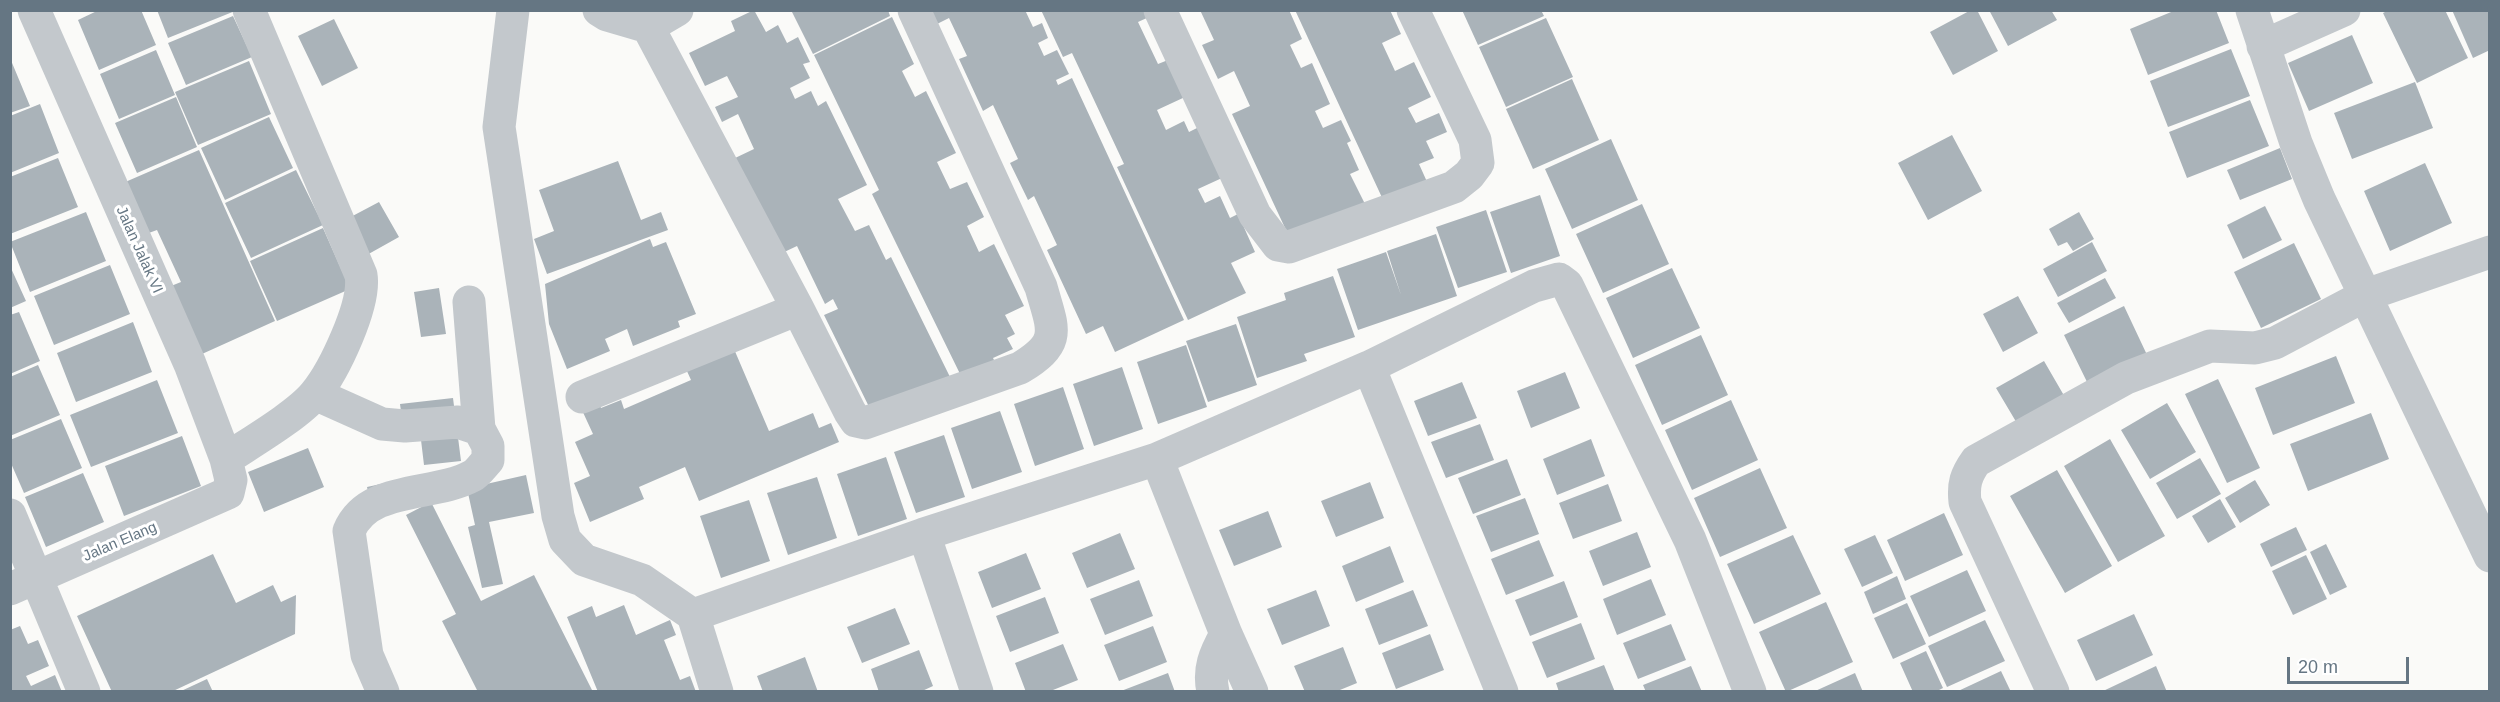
<!DOCTYPE html>
<style>
body{margin:0}
#map{position:relative;width:2500px;height:702px;overflow:hidden;background:#fafaf8;font-family:Helvetica,sans-serif}
canvas{display:block}
.frame{position:absolute;inset:0;border:12px solid #657683;pointer-events:none}
.scale{position:absolute;left:2287px;top:657px;width:122px;height:27px;box-sizing:border-box;border:3px solid #657683;border-top:0;padding-left:8px;font-size:18px;line-height:21px;white-space:nowrap;color:#657683;-webkit-text-stroke:4px #fff;paint-order:stroke}
</style>
<div id="map">
<canvas width="2500" height="702"></canvas>
<div class="frame"></div>
<div class="scale">20 m</div>
</div>
<script>
const ctx = document.querySelector('canvas').getContext('2d');
ctx.lineJoin = 'round';
function paint(path, color) {
  ctx.fillStyle = color;
  ctx.fill(path, 'evenodd');
}
function stroke(path, color, width, dash) {
  ctx.strokeStyle = color;
  ctx.lineWidth = width;
  ctx.lineCap = dash ? 'butt' : 'round';
  ctx.setLineDash(dash || []);
  ctx.stroke(path);
}
function label(font, color, halo, rows, align = 'center') {
  ctx.font = font + ' Helvetica,sans-serif';
  ctx.lineWidth = 6;
  ctx.setLineDash([]);
  ctx.textBaseline = 'middle';
  ctx.strokeStyle = halo;
  ctx.fillStyle = color;
  for (const [text, x, y, turn = 0] of rows) {
    ctx.save();
    ctx.translate(x, y);
    ctx.rotate((+turn || 0) * Math.PI / 180);
    ctx.textAlign = isNaN(turn) ? turn : align;
    if (halo) ctx.strokeText(text, 0, 0);
    ctx.fillText(text, 0, 0);
    ctx.restore();
  }
}
paint(new Path2D(`
 M99,10H141L156,45L99,70L78,20Z
 M157,10H235V11L168,38Z
 M754,10L766,32L778,25L787,43L798,37L810,62L803,64L810,78L790,88L795,99L811,91L818,106L826,101L867,185L838,199L855,231L869,225L886,260L891,257L950,377L873,415L824,315L838,309L833,299L825,304L797,246L780,254L733,159L754,149L738,114L722,122L715,107L738,97L727,76L705,86L689,53L735,31L731,21Z
 M791,10H888L890,16L813,54Z
 M931,10H1025L1033,27L1042,23L1048,38L1038,43L1044,56L1057,50L1069,74L1056,80L1058,85L1072,78L1184,320L1115,352L1103,326L1086,334L1047,250L1057,245L1034,196L1028,200L1010,163L1018,159L993,105L983,111L959,59L967,56L949,18L937,24Z
 M1041,10H1146L1149,17L1138,22L1158,64L1168,60L1185,97L1157,110L1166,130L1184,121L1189,132L1199,127L1222,178L1198,189L1205,203L1220,196L1230,218L1238,214L1255,252L1231,263L1246,293L1188,320L1117,167L1124,164L1072,53L1063,57Z
 M1200,10H1289L1302,39L1290,45L1301,68L1312,63L1330,104L1315,111L1323,128L1341,120L1351,141L1347,143L1359,170L1350,174L1367,208L1292,243L1232,114L1250,106L1234,71L1218,79L1202,45L1214,40Z
 M1295,10H1390L1401,34L1382,43L1395,71L1414,62L1431,97L1408,108L1416,123L1439,113L1447,132L1426,141L1434,158L1419,164L1428,184L1385,204Z
 M1462,10H1541L1544,16L1478,45Z
 M1971,10H1977L1998,51L1953,75L1930,32Z
 M1989,10H2051L2057,20L2008,46Z
 M2176,10H2216L2229,43L2148,75L2130,29Z
 M2389,10H2445L2468,58L2417,83L2383,13Z
 M2452,10H2487L2490,16V50L2473,58Z
 M233,16L252,57L186,85L168,43Z
 M892,17L914,64L902,71L915,97L926,91L956,153L937,162L950,189L967,182L984,217L967,226L979,252L994,244L1024,306L1005,315L1015,334L1007,338L1013,349L993,358L996,364L963,380L872,194L879,190L814,55Z
 M1546,18L1573,77L1506,107L1479,47Z
 M334,19L358,68L322,86L298,36Z
 M2352,35L2373,83L2309,111L2288,63Z
 M2231,49L2250,96L2168,127L2150,81Z
 M156,50L175,95L119,119L100,74Z
 M10,58L30,106L10,113Z
 M249,61L271,114L198,145L175,92Z
 M1572,79L1599,140L1533,169L1506,109Z
 M2415,82L2433,128L2352,159L2334,113Z
 M176,97L197,147L137,173L115,123Z
 M2250,100L2269,146L2187,178L2169,132Z
 M40,104L59,153L10,173V116Z
 M269,117L293,168L225,200L201,148Z
 M1952,135L1982,191L1928,220L1898,163Z
 M1611,139L1638,200L1572,229L1545,169Z
 M2280,148L2292,179L2240,200L2227,170Z
 M199,150L275,321L202,354L171,286L181,282L157,230L146,234L123,183Z
 M58,158L78,207L10,234V177Z
 M618,161L641,220L661,212L668,230L547,274L534,239L554,231L539,190Z
 M2425,163L2452,223L2390,251L2364,191Z
 M296,170L323,225L251,258L225,203Z
 M1540,195L1560,256L1511,273L1490,212Z
 M379,202L399,237L365,256L345,220Z
 M1642,204L1669,264L1603,293L1576,234Z
 M2265,206L2282,240L2243,259L2227,225Z
 M1486,210L1507,272L1458,288L1436,227Z
 M86,212L106,261L30,292L10,242Z
 M2079,212L2094,239L2073,251L2067,242L2058,246L2049,229Z
 M323,228L350,289L277,321L250,261Z
 M1436,234L1457,296L1358,330L1337,269L1386,252L1401,295L1387,251Z
 M650,239L653,247L666,242L696,314L678,321L680,327L633,346L627,329L605,339L610,351L567,369L549,324L545,284Z
 M2092,242L2107,271L2058,297L2043,269Z
 M2294,243L2321,299L2261,328L2234,272Z
 M110,265L130,314L54,345L34,296Z
 M10,266L26,301L10,308Z
 M1672,268L1700,328L1633,358L1606,298Z
 M1333,276L1355,337L1304,354L1307,361L1257,378L1237,317L1286,300L1284,293Z
 M2105,278L2116,298L2069,323L2057,303Z
 M439,288L446,334L421,337L414,292Z
 M2018,296L2038,333L2003,352L1983,314Z
 M2124,306L2148,357L2089,386L2064,335Z
 M19,312L40,361L10,374V315Z
 M133,322L152,372L76,402L57,353Z
 M1236,324L1257,385L1208,402L1186,341Z
 M1701,335L1728,395L1662,425L1635,365Z
 M1186,345L1207,407L1158,424L1137,362Z
 M734,349L769,431L813,413L819,428L831,423L839,442L699,501L685,467L639,487L644,499L590,522L574,483L590,476L575,442L593,434L581,408L598,401L601,408L621,400L624,409L691,380L686,369Z
 M2336,356L2355,403L2273,435L2255,388Z
 M2044,361L2066,399L2018,425L1996,388Z
 M38,365L60,415L10,436V377Z
 M1122,367L1143,429L1094,446L1073,384Z
 M1565,372L1580,408L1531,428L1517,391Z
 M2218,379L2260,468L2227,483L2185,394Z
 M157,380L178,433L91,467L70,415Z
 M1462,382L1477,418L1428,436L1414,401Z
 M1063,387L1084,449L1035,466L1014,404Z
 M453,398L461,461L424,465L421,440L405,441L400,404Z
 M1731,400L1758,460L1692,490L1665,430Z
 M2167,403L2196,452L2150,479L2121,430Z
 M1000,411L1022,472L972,489L951,428Z
 M2371,413L2389,459L2308,491L2290,444Z
 M61,419L82,468L24,493L10,461V440Z
 M1480,424L1494,460L1446,478L1431,442Z
 M944,435L965,497L916,513L894,452Z
 M182,436L201,486L124,516L105,466Z
 M1591,439L1605,476L1557,495L1543,459Z
 M2110,439L2165,536L2118,562L2064,466Z
 M308,448L324,487L264,512L248,472Z
 M886,457L907,519L858,536L837,474Z
 M2200,458L2221,494L2177,519L2156,483Z
 M1507,459L1521,495L1473,514L1458,478Z
 M468,465L473,487L526,475L534,513L489,522L503,584L482,588L468,527L475,525L468,493L373,513L367,487Z
 M1760,468L1787,528L1720,557L1694,498Z
 M2057,470L2112,566L2065,593L2010,496Z
 M83,473L104,522L46,547L25,497Z
 M817,477L837,538L788,555L767,493Z
 M2255,480L2270,505L2240,523L2225,498Z
 M1370,482L1384,518L1336,537L1321,501Z
 M1608,484L1622,521L1573,539L1559,503Z
 M1525,498L1539,534L1491,552L1476,516Z
 M2220,499L2236,527L2208,543L2192,516Z
 M749,500L770,561L721,578L700,516Z
 M431,502L481,601L534,575L593,692H478L442,621L456,614L406,515Z
 M1268,511L1282,547L1234,566L1219,530Z
 M1944,513L1963,555L1905,581L1887,540Z
 M2296,527L2307,550L2271,567L2260,544Z
 M1637,532L1651,567L1603,586L1589,551Z
 M1120,533L1135,569L1087,588L1072,553Z
 M1793,535L1821,594L1754,624L1727,564Z
 M1875,535L1893,573L1862,587L1844,549Z
 M1539,540L1554,576L1506,595L1491,559Z
 M2326,544L2347,587L2330,595L2310,552Z
 M1390,546L1404,582L1356,602L1342,566Z
 M1026,553L1041,589L992,608L978,572Z
 M213,554L236,603L273,585L281,602L296,595L295,634L171,692H112L77,616Z
 M2306,555L2327,599L2293,615L2272,571Z
 M1967,570L1986,611L1929,637L1910,596Z
 M1897,576L1906,599L1873,614L1864,592Z
 M1651,579L1666,615L1617,635L1603,599Z
 M1139,580L1153,616L1105,635L1090,599Z
 M1564,581L1578,617L1530,636L1515,600Z
 M1316,590L1330,626L1282,645L1267,609Z
 M1413,590L1428,626L1379,645L1365,609Z
 M1045,597L1059,633L1010,652L996,616Z
 M1826,602L1853,662L1786,692L1759,632Z
 M1907,603L1926,644L1893,659L1874,618Z
 M624,605L636,635L670,620L676,635L664,640L680,680L690,676L696,692H598L567,617L592,606L596,617Z
 M895,608L910,644L862,663L847,627Z
 M2134,614L2153,655L2096,681L2077,640Z
 M1985,620L2005,661L1947,687L1928,646Z
 M1581,623L1595,659L1547,678L1532,642Z
 M1671,624L1686,660L1638,679L1623,643Z
 M20,626L28,644L38,640L49,666L26,676L31,686L55,675L62,692H10V630Z
 M1153,626L1167,662L1119,681L1104,645Z
 M1430,634L1444,670L1396,689L1382,653Z
 M1063,644L1078,680L1048,692H1026L1015,663Z
 M1343,647L1357,683L1335,692H1305L1294,666Z
 M919,650L933,686L920,692H879L871,669Z
 M1926,651L1943,688L1935,692H1913L1900,663Z
 M805,657L818,692H763L757,676Z
 M1604,665L1615,692H1559L1556,683Z
 M1691,666L1702,692H1646L1643,685Z
 M2156,666L2167,692H2101Z
 M2001,671L2011,692H1956Z
 M1168,673L1175,692H1121V691Z
 M1855,673L1863,692H1813Z
 M207,679L213,692H179Z`), '#aab3b9');
stroke(new Path2D(`
 M513,10L499,127L558,516L565,540L584,560L642,580L693,615L717,692
 M599,10L607,15L648,27L677,10
 M1160,10L1255,215L1278,245L1289,247L1454,187L1469,175L1478,163L1475,140L1413,10
 M2252,10L2296,143L2319,199L2490,556
 M648,27L798,309L850,412L856,421L865,423L1020,368C1063,342 1053,330 1041,287L914,10
 M2263,46L2344,10
 M469,302L479,429
 M1369,367L1502,692
 M315,394L382,424L405,426L458,422L479,429L488,446V460C483,465 478,473 472,476C433,497 368,485 349,531L367,655L383,692
 M582,397L798,309
 M226,459C250,443 298,415 315,394C334,371 366,304 361,275L249,10
 M1157,459L1226,634L1252,692
 M10,515L84,692
 M924,534L977,692
 M10,589L228,493L231,480L226,459L190,364L34,10
 M693,615L924,534L1157,459L1369,367L1534,286L1559,279L1567,285L1690,540L1750,692
 M1213,692C1208,669 1215,654 1226,634
 M2053,692L1965,502C1963,484 1966,475 1976,461L2126,378L2210,346L2255,348L2275,343L2366,295L2490,252`), '#c3c8cc', 33);
label('15px', '#657683', '#fff', [
 ["Jalan Jalak VI",139,250,66],
 ["Jalan Elang",120,542,-23]
]);
</script>
